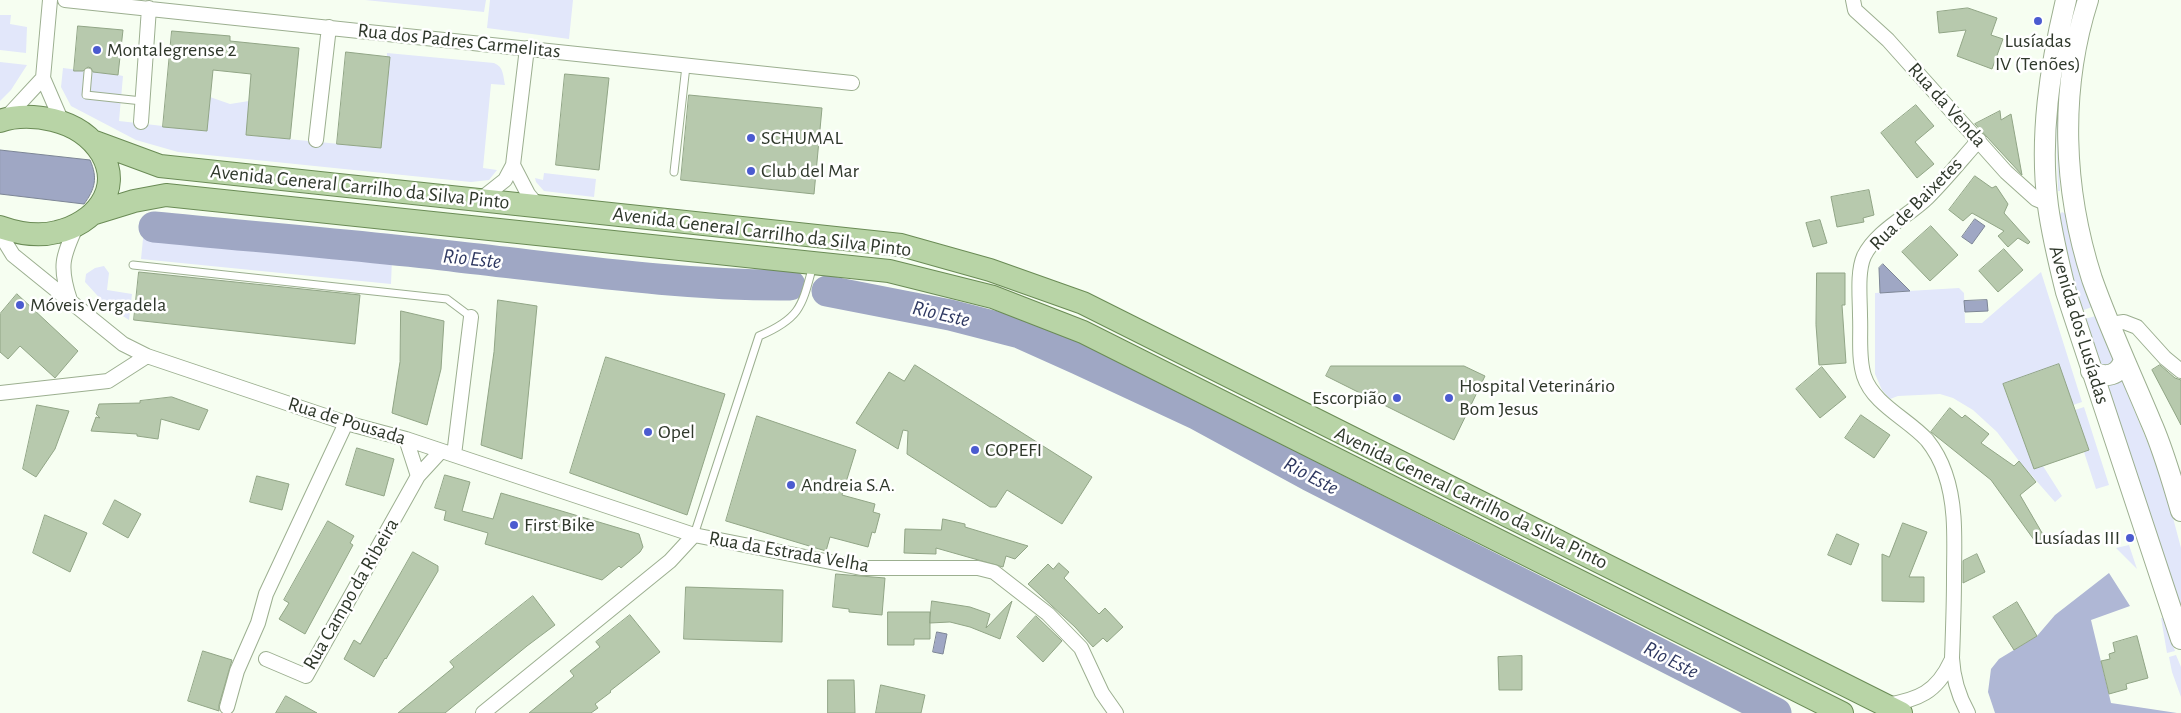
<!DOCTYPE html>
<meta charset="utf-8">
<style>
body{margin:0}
canvas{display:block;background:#f6fef1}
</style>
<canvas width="2181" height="713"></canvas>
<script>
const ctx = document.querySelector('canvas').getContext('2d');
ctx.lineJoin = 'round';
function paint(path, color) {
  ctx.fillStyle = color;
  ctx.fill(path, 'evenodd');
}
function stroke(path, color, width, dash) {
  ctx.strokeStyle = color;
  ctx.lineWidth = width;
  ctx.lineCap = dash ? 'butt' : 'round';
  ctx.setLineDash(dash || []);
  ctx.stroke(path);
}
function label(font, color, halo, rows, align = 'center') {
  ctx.font = font + ' "Alegreya Sans",sans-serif';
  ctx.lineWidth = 5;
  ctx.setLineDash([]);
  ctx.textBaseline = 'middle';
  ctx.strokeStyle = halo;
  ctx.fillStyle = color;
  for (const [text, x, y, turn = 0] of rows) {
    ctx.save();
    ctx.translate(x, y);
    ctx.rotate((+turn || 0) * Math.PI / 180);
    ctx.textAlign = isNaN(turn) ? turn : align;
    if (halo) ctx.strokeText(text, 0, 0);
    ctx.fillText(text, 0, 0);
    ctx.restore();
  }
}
paint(new Path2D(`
 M365,0H486L484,12Z
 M490,0H573L569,39L487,28Z
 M2075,0H2077C2060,67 2057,122 2060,191H2058L2056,111L2061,63Z
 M0,15H11L10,24L27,27L26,53L0,50Z
 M387,53L494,63C504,67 503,76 505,85L491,84L483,168L497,170L489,180L471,182L178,152L136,140L71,106L61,87L63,68L118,75L123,76L119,121L207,131L210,97L230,104L249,101L246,135L381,148L390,57H387Z
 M0,62L27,65L11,90L0,101Z
 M544,173L596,179L594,197L544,191L536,182L535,178L543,180Z
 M2062,212L2066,214L2075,258L2092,307L2081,311L2059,215Z
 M145,219L393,234L391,284L141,259Z
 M104,266L109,273L107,290L132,294L129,320L106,305L85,282L86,274L95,268Z
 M2041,272L2082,402L2073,405L2003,385L2034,469L2043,466L2062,496L2055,502L2019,461L1997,432L1973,410L1953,398L1940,394L1898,396L1890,399L1882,390L1875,374V293L1959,288L1964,293L1965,323H1982Z
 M2096,316L2113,357L2114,361L2111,366L2100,365L2084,319Z
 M2121,378L2163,480L2181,548V613L2106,383Z
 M2084,407L2109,485L2096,489L2084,452L2089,450L2075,410Z
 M2129,545L2137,569L2116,548Z
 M2161,618H2163L2175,651L2167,653Z
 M2176,655L2181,667V697L2172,672L2169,657Z`), '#e2e7fa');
paint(new Path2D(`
 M2109,573L2130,606L2091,620L2111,703L2177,713H1995L1988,692L1991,669L1999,659L2037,636L2055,615Z`), '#afb7d5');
const water = new Path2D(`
 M0,150L90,160C98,178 95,189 84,204L0,194Z
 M1975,219L1985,226L1972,244L1962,237Z
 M1883,264L1910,291L1880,293L1879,268Z
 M1987,300L1988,311L1965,312L1964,301Z
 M937,632L947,634L943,654L933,652Z`);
paint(water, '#9fa7c4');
stroke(water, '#7d8696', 1);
stroke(new Path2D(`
 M154,227C256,237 358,245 459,257C569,269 680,286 790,285
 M827,291L950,315L1020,333L1078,359L1196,414L1310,476L1776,713`), '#9fa7c4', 31);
const building = new Path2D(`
 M1968,8L1997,18L1991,35L2003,39L1992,69L1957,56L1966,30L1939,33L1937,12Z
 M78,26L123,30L118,75L93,72L91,68L88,67L83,71H74Z
 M172,31L230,36V41L299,48L290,139L246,135L251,74L213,70L207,131L163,127Z
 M346,52L390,57L381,148L337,144Z
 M565,74L609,78L599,170L556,165Z
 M689,95L822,108L814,194L681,180Z
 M1916,105L1934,126L1915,142L1934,164L1917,178L1881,133Z
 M2000,111L2001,120L2011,114L2022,175L1975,124Z
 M1975,176L1992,188L1996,186L2008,204L2004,213L2030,242L2028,244L2018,238L2008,247L1998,236L2004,231L1972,213L1963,221L1949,210Z
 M1869,190L1874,215L1863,218L1864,222L1837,227L1831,197Z
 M1820,220L1827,243L1813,247L1806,223Z
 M1931,226L1958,255L1930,281L1902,252Z
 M2004,249L2023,270L1998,292L1979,271Z
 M139,272L360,295L355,344L134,320Z
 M1817,273H1845V305H1842L1846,363L1819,365L1816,325Z
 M17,294L78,351L55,378L20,346L8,359L0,352V314Z
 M498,300L537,306L522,459L481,445L494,352Z
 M401,311L444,321L441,369L427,425L392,413L400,362Z
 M606,357L725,394L687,515L570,473Z
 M2059,364L2089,450L2034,469L2003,384Z
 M915,365L1092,477L1062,524L1007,490L996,507H990L907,454L908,431L903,430L898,449L856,423L889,372L904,381Z
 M2160,365L2175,378L2181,380V425L2152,370Z
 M1331,366H1464L1485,376L1454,440L1326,376Z
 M1822,367L1846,397L1820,418L1796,389Z
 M172,397L208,410L199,430L161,419L158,439L137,436V434L91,431L96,417L100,418L96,414L99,404L140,403V401Z
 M37,405L69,411L55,449L36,477L23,469Z
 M1950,408L1962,418L1965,415L1989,434L1981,443L2014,466L2019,461L2036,482L2020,495L2045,538L2037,544L1991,480L1931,432Z
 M1861,415L1890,435L1874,458L1845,438Z
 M757,416L856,450L842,495L875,504L873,512L880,514L875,533L872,532L868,547L830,537L826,551L726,521Z
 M357,448L394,459L384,496L346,485Z
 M445,475L470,482L462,511L493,519L501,493L639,534L643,547L640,552L621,568L619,566L602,580L485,544L488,533L444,520L446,511L435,508Z
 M257,476L289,484L282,510L250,502Z
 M115,500L141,514L128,538L103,524Z
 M45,515L87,533L70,572L33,553Z
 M943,519L965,524V527L1028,546L1015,559L1006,556L1003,567L936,548V554L904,553L905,529L941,530Z
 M328,521L354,536L350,543L353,545L305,634L279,619L289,603L284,600Z
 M1903,523L1927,532L1909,577H1924V602L1882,601V554L1889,557Z
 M1837,534L1859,544L1851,565L1828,555Z
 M413,552L438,566V571L386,659L385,658L374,677L344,659L354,640L360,644Z
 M1977,554L1985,572L1963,583V561Z
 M1059,563L1069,572L1064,578L1099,614L1105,608L1123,627L1107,642L1103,638L1093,647L1075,627L1028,584L1048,564L1053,569Z
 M836,574L885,578L882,615L849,612V609L833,607Z
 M686,587L783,590L782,642L684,639Z
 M533,596L555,625L527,646L445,713H398L454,667L450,662Z
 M932,601L970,607L990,614L986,628L1012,601L1000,639L970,627L950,622L930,623Z
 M2017,602L2037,636L2014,650L1993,617Z
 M888,612H930V639H914V645H888Z
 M630,615L660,652L610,691L611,692L595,704L598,708L591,713H529L574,676L570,671L600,647L596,642Z
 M1036,616L1062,641L1043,662L1017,637Z
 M2137,636L2148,678L2126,684L2127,689L2109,694L2101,661L2110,659L2109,654L2115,652L2113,643Z
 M203,651L232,660L219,705V711L188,701Z
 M1522,656V690H1499L1498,657Z
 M828,680H854L855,713H828Z
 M881,685L925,695L921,713H876Z
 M286,696L317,713H276Z`);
paint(building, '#b7c9ad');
stroke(building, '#91a586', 1);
const lane = new Path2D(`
 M88,72L86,95L142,101
 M674,172L686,66
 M133,265L447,299L471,317
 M694,535L759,336C801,318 802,306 813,265`);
const street = new Path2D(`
 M50,0L43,78L62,122
 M65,0L852,83
 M1853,0L1855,10L1888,40L2006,172L2036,199L2048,204
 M5,119L43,78
 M141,122L149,8
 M316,140L329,27
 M513,165L528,194L538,206
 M481,199L505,180L513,165L527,48
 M2,228L5,242L13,255L123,344L147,356L346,423L406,439L694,535L861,568H978L994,572L1048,614L1081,648L1102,693L1116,713
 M70,300C59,267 62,257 77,225
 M2110,324L2124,322L2137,327L2165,358L2181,371
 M0,393L108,381L147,356
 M406,439L418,476
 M454,455L471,317
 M266,659L306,676L418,476L441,451
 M1886,705C1918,700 1937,692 1951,661
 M227,707L237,671L258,623L266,594L346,423
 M483,713L670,561L694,535
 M1968,713C1958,695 1953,678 1952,658C1953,631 1954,605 1954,578C1954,544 1957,507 1945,473C1941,461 1935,450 1927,440C1908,419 1873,404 1864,376C1858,358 1861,335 1860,316C1860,298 1857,272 1864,256C1877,230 1909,216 1928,197C1946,179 1962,159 1979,140`);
const secondary = new Path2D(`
 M2066,0C2050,67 2039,137 2048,206C2052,235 2059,264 2066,292L2181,639
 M2088,0C2059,91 2063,189 2092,279C2109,327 2131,374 2151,422C2164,451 2172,481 2181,511
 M2091,371C2105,379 2120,376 2124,359`);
const primary = new Path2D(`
 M0,121C16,115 37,116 53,120C74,125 91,136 102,154C123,191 93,224 57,232C38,237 17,233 0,227
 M95,142L160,166L901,245L990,270L1083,303L1901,713
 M95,213L134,201L166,195L889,271L993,297L1083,332L1842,713`);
stroke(lane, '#9caf90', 9);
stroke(street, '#9caf90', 16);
stroke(secondary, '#9caf90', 22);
stroke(primary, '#6a8b55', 24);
stroke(lane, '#fff', 7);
stroke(street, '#fff', 14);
stroke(secondary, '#fff', 20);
stroke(primary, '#b8d4a6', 22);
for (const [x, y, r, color] of [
 [2038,21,5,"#4b5bd0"],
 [97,50,5,"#4b5bd0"],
 [751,138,5,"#4b5bd0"],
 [751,171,5,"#4b5bd0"],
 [20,305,5,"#4b5bd0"],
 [1397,398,5,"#4b5bd0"],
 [1449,398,5,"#4b5bd0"],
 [648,432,5,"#4b5bd0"],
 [975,450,5,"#4b5bd0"],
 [791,485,5,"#4b5bd0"],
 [514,525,5,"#4b5bd0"],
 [2130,538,5,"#4b5bd0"]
]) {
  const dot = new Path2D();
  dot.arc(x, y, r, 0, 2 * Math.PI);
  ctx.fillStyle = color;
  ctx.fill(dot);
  stroke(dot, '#fff', 2);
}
label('20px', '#2f382b', '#fff', [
 ["Rua dos Padres Carmelitas",459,41,6],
 ["Rua da Venda",1947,105,48],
 ["Avenida General Carrilho da Silva Pinto",360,187,6],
 ["Rua de Baixetes",1916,204,-45],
 ["Avenida General Carrilho da Silva Pinto",762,232,7],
 ["Avenida dos Lusíadas",2079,325,73],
 ["Rua de Pousada",347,421,17],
 ["Avenida General Carrilho da Silva Pinto",1471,498,26],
 ["Rua da Estrada Velha",789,552,10],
 ["Rua Campo da Ribeira",351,594,-60]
]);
label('20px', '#2f382b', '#fff', [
 ["Lusíadas",2038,41,"center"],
 ["IV (Tenões)",2038,64,"center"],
 ["Montalegrense 2",107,50],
 ["SCHUMAL",761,138],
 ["Club del Mar",761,171],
 ["Móveis Vergadela",30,305],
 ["Hospital Veterinário",1459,386],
 ["Bom Jesus",1459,409],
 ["Escorpião",1387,398,"right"],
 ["Opel",658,432],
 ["COPEFI",985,450],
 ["Andreia S.A.",801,485],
 ["First Bike",524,525],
 ["Lusíadas III",2120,538,"right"]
], 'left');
label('italic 21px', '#2e3861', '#fff', [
 ["Rio Este",472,259,6],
 ["Rio Este",941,314,13],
 ["Rio Este",1311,476,28],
 ["Rio Este",1671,660,27]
]);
</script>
